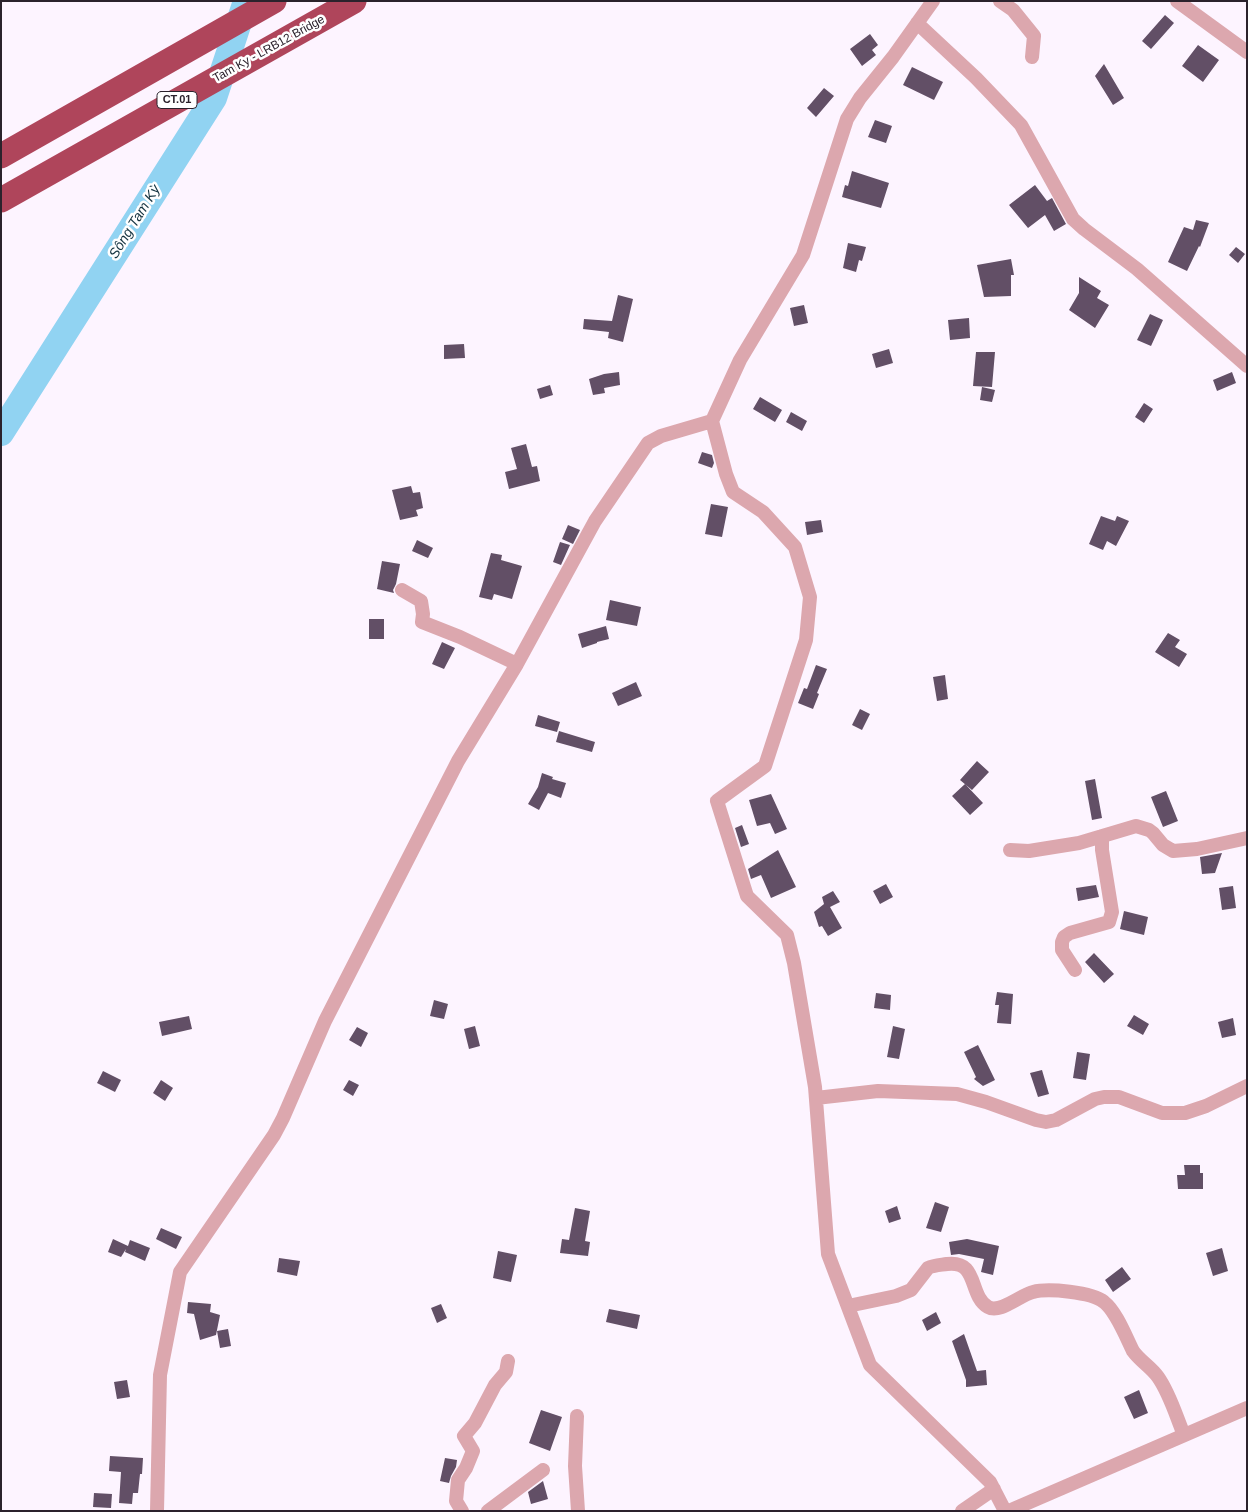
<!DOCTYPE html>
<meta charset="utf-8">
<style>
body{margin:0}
#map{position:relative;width:1248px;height:1512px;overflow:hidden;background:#fdf4ff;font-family:Helvetica,sans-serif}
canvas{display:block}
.frame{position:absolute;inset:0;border:2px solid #2b222c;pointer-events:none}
</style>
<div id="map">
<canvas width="1248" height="1512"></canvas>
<div class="frame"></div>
</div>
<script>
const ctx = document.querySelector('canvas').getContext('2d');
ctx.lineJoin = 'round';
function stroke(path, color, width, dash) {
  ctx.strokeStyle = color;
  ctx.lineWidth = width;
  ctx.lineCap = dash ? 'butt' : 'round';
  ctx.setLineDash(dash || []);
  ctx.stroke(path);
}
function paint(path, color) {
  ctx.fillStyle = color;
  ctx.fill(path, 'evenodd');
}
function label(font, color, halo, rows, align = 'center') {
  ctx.font = font + ' Helvetica,sans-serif';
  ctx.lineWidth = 5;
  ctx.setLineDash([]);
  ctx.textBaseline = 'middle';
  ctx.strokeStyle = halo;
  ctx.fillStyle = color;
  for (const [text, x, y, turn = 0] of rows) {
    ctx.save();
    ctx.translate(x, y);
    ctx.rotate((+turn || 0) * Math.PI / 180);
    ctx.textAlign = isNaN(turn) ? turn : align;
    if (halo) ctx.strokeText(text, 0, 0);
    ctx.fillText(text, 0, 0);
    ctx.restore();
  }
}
stroke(new Path2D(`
 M1,433L214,98L246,1`), '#91d3f2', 26);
paint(new Path2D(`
 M1165,15L1174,23L1151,49L1142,41Z
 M870,34L878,45L872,50L876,55L862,66L850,49Z
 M1198,45L1219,60L1203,82L1182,66Z
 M1104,64L1124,98L1113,105L1095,76Z
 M912,67L943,82L934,100L903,85Z
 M824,88L834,96L816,117L807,108Z
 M875,120L892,126L886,143L868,137Z
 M852,171L889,183L881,208L842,197L845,185L848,186Z
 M1035,185L1047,201L1052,198L1066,224L1054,231L1045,215L1028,228L1009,205Z
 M1196,220L1209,223L1200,247L1199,246L1187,271L1168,262L1184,227L1193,230Z
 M848,243L866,247L862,261L859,260L856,272L843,268Z
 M1236,247L1245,254L1238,263L1229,255Z
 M1011,259L1014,275H1011V296L984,297L977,265Z
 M1079,277L1101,291L1097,298L1109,305L1095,328L1069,310L1079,293Z
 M618,295L633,299L623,342L608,338L609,332L583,329L584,319L612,321Z
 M804,305L808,323L794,326L790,308Z
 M1150,314L1163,320L1151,346L1137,340Z
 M969,318L970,338L950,340L948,320Z
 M464,344L465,358L444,359V345Z
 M889,349L893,363L876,368L872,354Z
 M976,352H995L992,387L973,386Z
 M619,372L620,385L604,388L605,393L593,395L589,379L604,374Z
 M1232,372L1236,383L1217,391L1213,380Z
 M550,385L553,395L540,399L537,389Z
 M982,387L995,390L992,402L980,400Z
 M760,397L782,410L775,422L753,409Z
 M1144,403L1153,409L1144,423L1135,417Z
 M791,412L807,421L802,431L786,422Z
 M526,444L532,467L537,466L540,481L509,489L505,472L517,469L511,448Z
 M702,452L712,455L714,463L712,468L698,463Z
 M411,486L413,493L420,492L423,508L416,510L418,516L400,520L392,490Z
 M711,504L728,507L722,537L705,534Z
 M1101,516L1115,521L1117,516L1129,521L1116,546L1107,541L1103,550L1089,544Z
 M821,520L823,532L807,535L805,522Z
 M568,525L580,530L573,544L562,539Z
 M417,540L433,548L428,558L412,551Z
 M560,542L570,545L561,565L553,562Z
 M491,553L502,555L501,560L522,566L512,599L494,594L492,600L479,597Z
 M382,561L400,564L396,584L393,590L394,593L377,589Z
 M610,600L641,607L637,626L606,620Z
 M369,619H384V639H369Z
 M606,626L609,639L597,642V643L582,648L578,634Z
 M1168,633L1180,640L1175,647L1187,654L1179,667L1155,652Z
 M442,642L455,648L444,669L432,664Z
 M816,665L827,669L817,693L819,694L813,709L798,703L804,688L807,689Z
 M945,675L948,699L937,701L933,677Z
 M636,682L642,696L618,706L612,693Z
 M860,709L870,714L862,730L852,725Z
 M538,715L560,722L557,732L535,726Z
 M559,731L595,742L592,752L556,742Z
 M977,761L989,772L972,790L960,780Z
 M542,773L553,777L552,779L566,783L561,798L548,793L539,810L528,804L538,787Z
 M1095,779L1102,818L1092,820L1085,781Z
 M965,784L983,803L970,815L952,796Z
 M1166,791L1178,821L1163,827L1151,797Z
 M771,794L787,829L775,834L770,823L757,826L749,800Z
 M742,825L749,844L741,847L735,828Z
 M778,850L796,887L771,898L761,875L751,879L748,869Z
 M1222,853L1215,873L1202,874L1200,857Z
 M886,884L893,897L880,904L873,891Z
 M1096,885L1099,897L1078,901L1076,888Z
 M1233,886L1236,908L1222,910L1219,888Z
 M833,891L840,902L830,907L842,928L828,936L822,926L819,927L814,912L824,904L822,897Z
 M1124,911L1148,917L1144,935L1120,929Z
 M1094,953L1114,974L1104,983L1085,962Z
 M997,992L1013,994L1011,1024L997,1023L999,1005H995Z
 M876,993L891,995L890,1010L874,1008Z
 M434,1000L448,1004L444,1019L430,1016Z
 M1134,1015L1149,1024L1143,1035L1127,1026Z
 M189,1016L192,1029L162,1036L159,1022Z
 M1233,1018L1236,1035L1222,1038L1218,1022Z
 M475,1026L480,1046L469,1049L464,1029Z
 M893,1026L905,1029L899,1059L887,1057Z
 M357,1027L368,1033L361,1047L349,1040Z
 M978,1045L995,1080L983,1086L974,1079L976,1077L964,1052Z
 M1077,1052L1090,1054L1086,1080L1073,1078Z
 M1042,1070L1049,1094L1038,1097L1030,1073Z
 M103,1071L121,1080L115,1092L97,1083Z
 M161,1080L173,1088L165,1101L153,1093Z
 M349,1080L359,1085L353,1096L343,1090Z
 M1184,1165H1200V1173H1203V1189H1178L1177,1175H1185Z
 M935,1202L949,1207L941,1232L926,1228Z
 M897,1206L901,1219L889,1223L885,1211Z
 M575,1208L590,1211L585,1241L590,1242L588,1256L560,1253L562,1239L569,1240Z
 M161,1228L182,1237L176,1249L156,1239Z
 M113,1239L128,1246L130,1240L150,1248L145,1261L125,1252L126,1249L121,1257L108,1252Z
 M967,1239L999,1246L993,1275L981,1272L984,1259L959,1254L951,1255L949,1242Z
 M1222,1248L1228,1271L1213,1276L1206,1253Z
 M498,1251L517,1255L511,1282L493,1278Z
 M279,1258L300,1261L297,1276L277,1272Z
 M1122,1267L1131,1279L1113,1292L1105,1280Z
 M188,1302L211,1304L210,1312L220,1315L216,1335L200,1340L194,1314L187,1313Z
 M441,1304L447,1318L437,1323L431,1308Z
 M609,1309L640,1315L637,1329L606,1322Z
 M936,1312L941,1323L927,1331L922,1320Z
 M228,1329L231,1346L220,1348L217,1331Z
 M964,1334L977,1371L986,1370L987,1385L966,1387V1380L952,1341Z
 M127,1380L130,1397L117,1399L114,1382Z
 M1139,1390L1148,1413L1134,1419L1124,1397Z
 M541,1410L562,1417L550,1451L529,1443Z
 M110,1456L143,1458L142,1474H140L138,1493H133L132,1504L119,1503L121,1472L109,1471Z
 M445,1458L457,1460L456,1467L451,1476L449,1483L440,1481Z
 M543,1481L548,1499L531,1504L528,1492Z
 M94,1493L112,1494L111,1508L93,1507Z`), '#624f66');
stroke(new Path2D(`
 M933,1L893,57L860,98L847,119L803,255L740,360L712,421L726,474L733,492L763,512L795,547L810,597L806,640L765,766L717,801L747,896L787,935L794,963L815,1087L828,1254L870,1365L990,1482L1005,1511
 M1000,1L1013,10L1034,36L1032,57
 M1177,1L1247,52
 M917,23L976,78L1021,125L1073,219L1084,229L1137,269L1247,366
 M402,590L421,601L423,614L422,622L460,637L517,664
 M1010,850L1029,851L1079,843L1136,826L1149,830L1153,833L1163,845L1173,851L1197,849L1247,838
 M1075,970L1062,950V942L1064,937L1070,933L1109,922L1112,912L1102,850V836
 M816,1098L878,1091L957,1094L986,1102L1036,1120L1046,1122L1056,1120L1095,1099L1104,1097H1119L1162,1113H1185L1206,1106L1247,1086
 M848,1306L896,1296L911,1290L928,1268C934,1265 941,1265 947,1264C979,1260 968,1295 988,1307C1000,1314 1020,1295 1033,1292C1048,1288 1092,1292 1104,1302C1116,1311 1126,1337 1133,1351C1140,1361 1151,1367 1158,1377C1170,1394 1176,1416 1184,1435
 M577,1416L575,1466L578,1511
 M157,1511L160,1375L180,1272L274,1135L283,1118L325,1021L458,761L517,664L595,521L648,443L661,436L712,421
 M462,1511L456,1501L458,1480L466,1468L473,1451L464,1436L475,1423L495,1385L506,1372L508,1361
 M488,1511L543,1470
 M962,1511L994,1489
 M1009,1511L1247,1408`), '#dca7ae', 14);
stroke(new Path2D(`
 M1,156L274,1
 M1,200L354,1`), '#af455b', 25);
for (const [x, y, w] of [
 [177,100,40]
]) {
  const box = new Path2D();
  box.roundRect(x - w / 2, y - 8.5, w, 17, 4);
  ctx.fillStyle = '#fff';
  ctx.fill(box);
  stroke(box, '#2b222c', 1);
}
label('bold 11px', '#2b222c', null, [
 ["CT.01",177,100]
]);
label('12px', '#2b222c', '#fff', [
 ["Tam Ky - LRB12 Bridge",269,49,-29]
]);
label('italic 14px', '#13323f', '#fff', [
 ["Sông Tam Kỳ",135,222,-58]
]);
</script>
